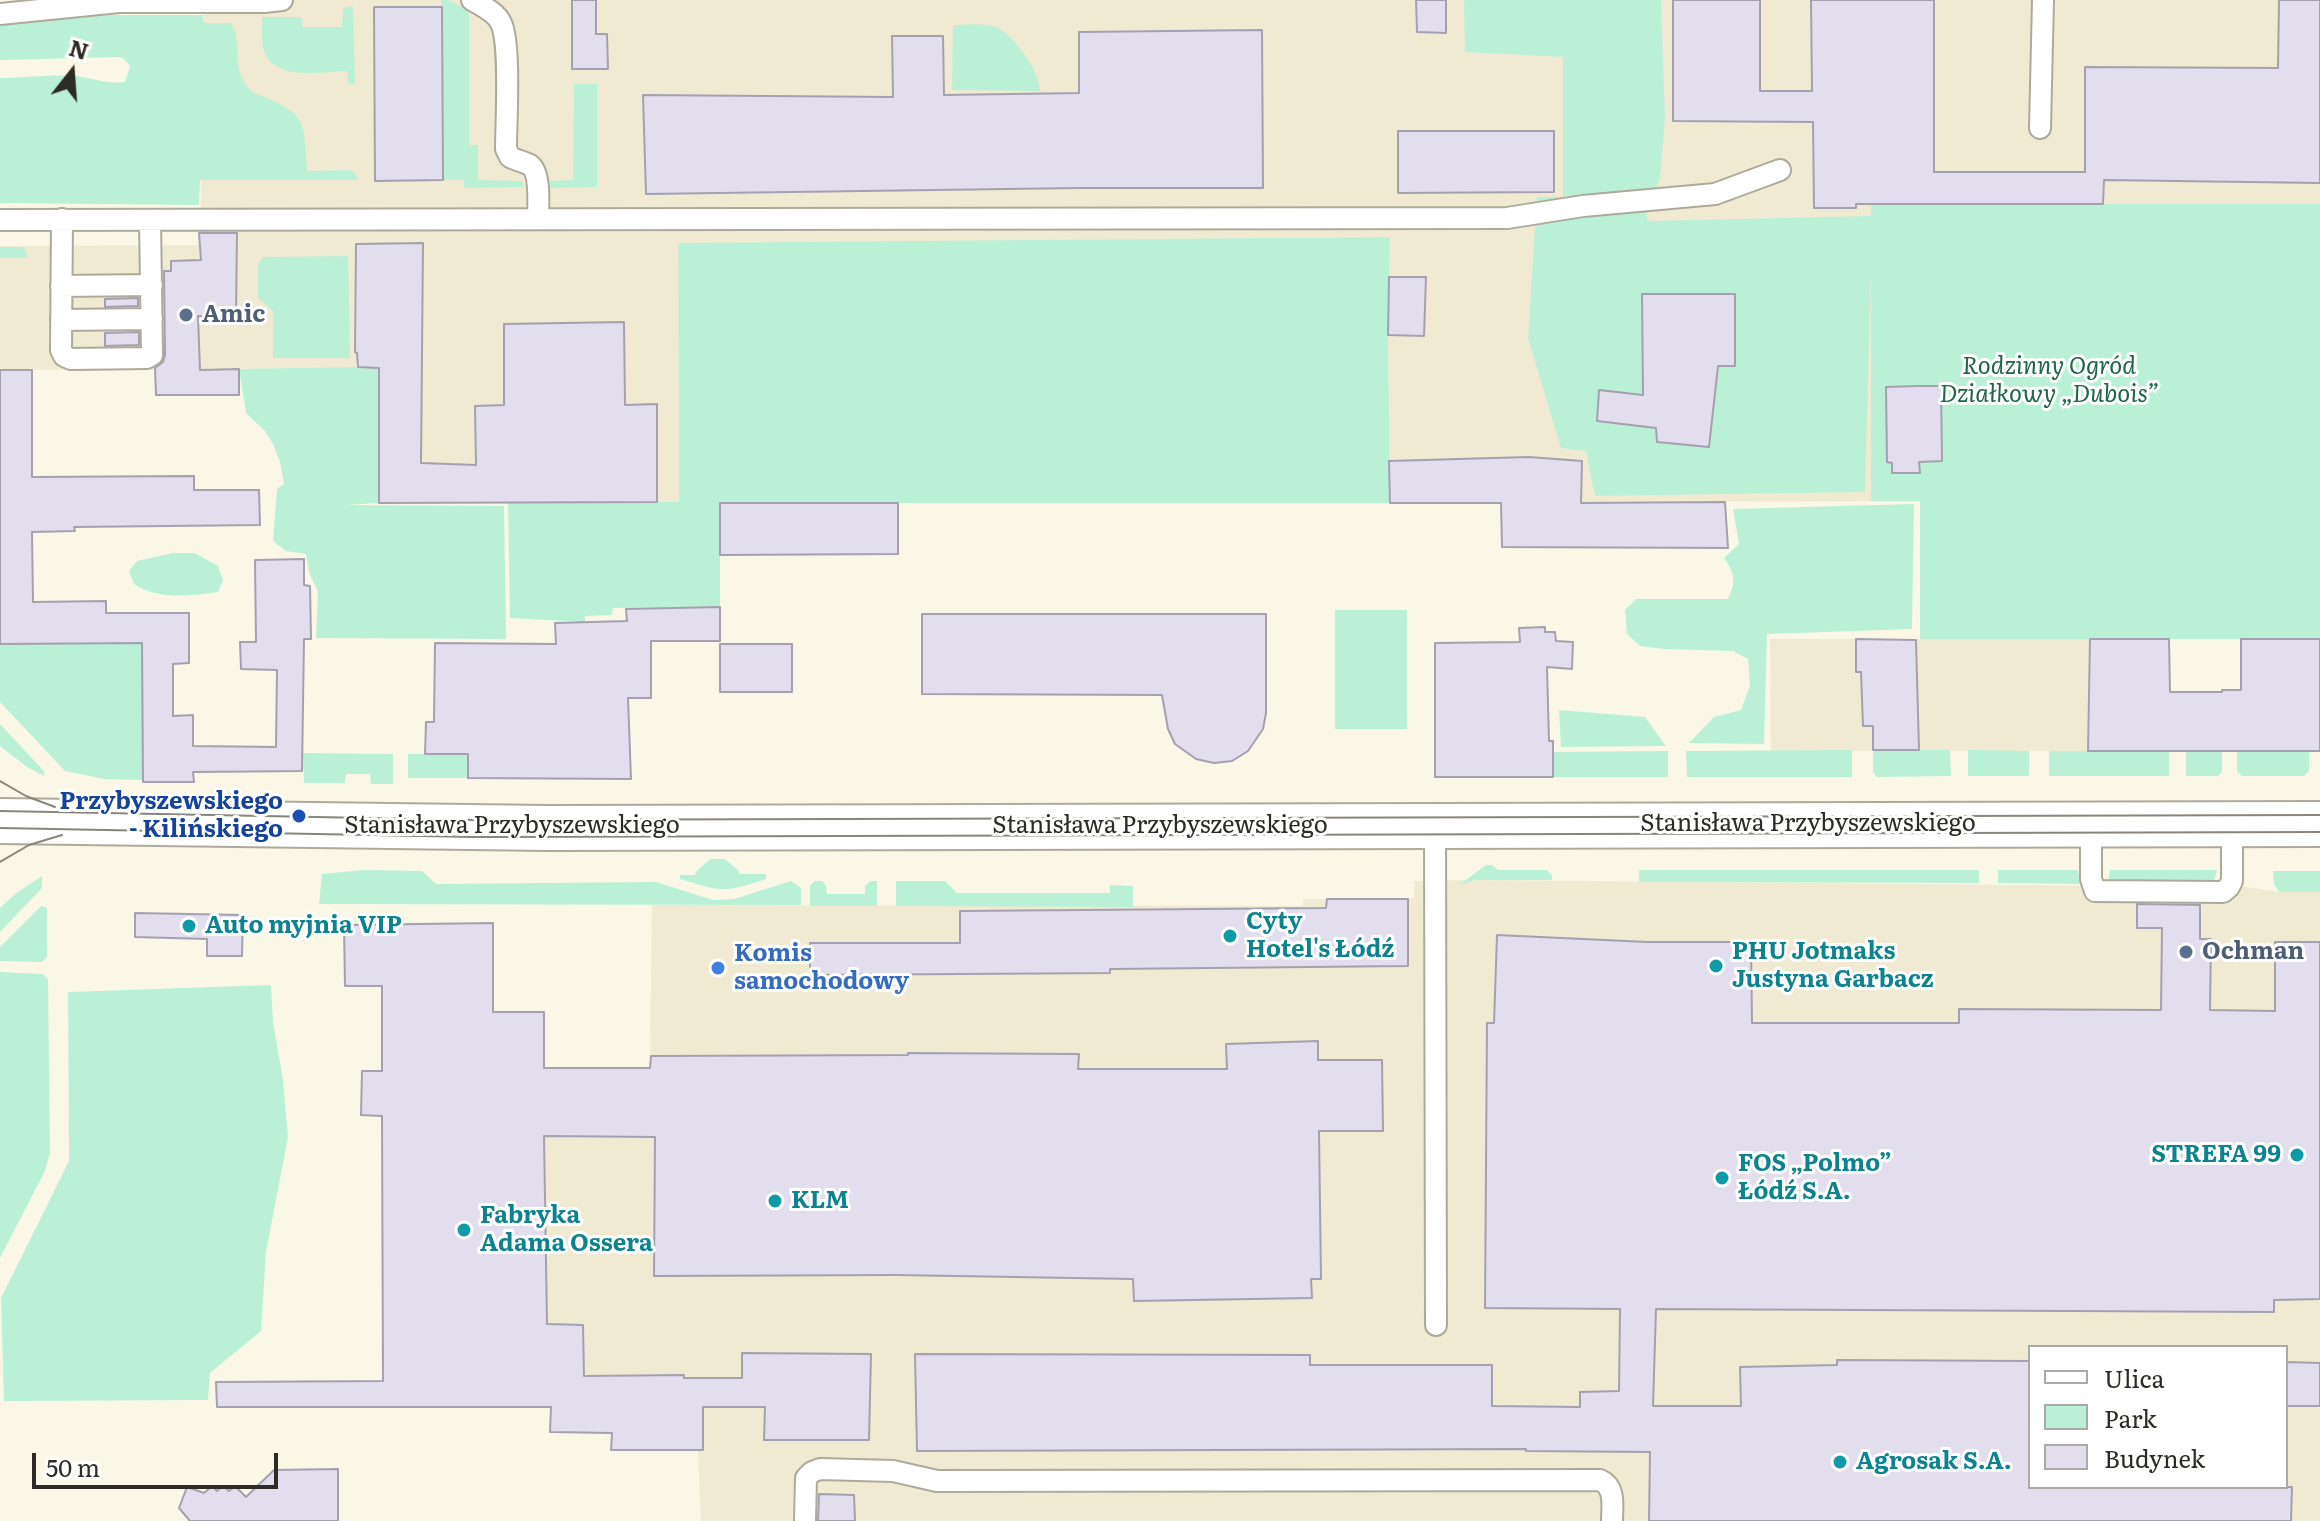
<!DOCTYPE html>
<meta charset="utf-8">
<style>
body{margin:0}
#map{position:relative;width:2320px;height:1521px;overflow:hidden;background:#fbf7e7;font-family:Literata,serif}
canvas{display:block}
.legend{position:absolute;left:2028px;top:1345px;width:260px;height:144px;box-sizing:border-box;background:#fff;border:2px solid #abaaa8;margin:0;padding:10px 14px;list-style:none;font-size:24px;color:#2d2b25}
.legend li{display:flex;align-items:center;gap:16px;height:40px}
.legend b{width:40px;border:2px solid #abaaa8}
.north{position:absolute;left:32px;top:32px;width:80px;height:80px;-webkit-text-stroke:6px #fff;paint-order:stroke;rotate:17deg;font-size:22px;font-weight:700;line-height:32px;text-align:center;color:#2d2b25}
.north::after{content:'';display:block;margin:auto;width:28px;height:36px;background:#2d2b25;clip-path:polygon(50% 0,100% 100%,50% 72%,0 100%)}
.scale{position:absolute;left:32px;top:1453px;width:246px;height:36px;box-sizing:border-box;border:4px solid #2d2b25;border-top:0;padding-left:10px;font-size:24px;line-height:28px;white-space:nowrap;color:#2d2b25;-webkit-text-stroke:6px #fff;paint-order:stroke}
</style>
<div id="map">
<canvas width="2320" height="1521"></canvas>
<ul class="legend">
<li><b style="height:10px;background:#fff"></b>Ulica</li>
<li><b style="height:22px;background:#baf1d6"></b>Park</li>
<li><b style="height:22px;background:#e3deee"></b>Budynek</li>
</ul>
<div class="north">N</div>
<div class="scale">50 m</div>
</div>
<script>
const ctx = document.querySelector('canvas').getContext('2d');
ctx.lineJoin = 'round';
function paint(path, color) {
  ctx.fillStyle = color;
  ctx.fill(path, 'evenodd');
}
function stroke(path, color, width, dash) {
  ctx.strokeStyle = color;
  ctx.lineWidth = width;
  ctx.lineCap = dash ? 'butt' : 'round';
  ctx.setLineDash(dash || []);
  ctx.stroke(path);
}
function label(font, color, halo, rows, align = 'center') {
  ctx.font = font + ' Literata,serif';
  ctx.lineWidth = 6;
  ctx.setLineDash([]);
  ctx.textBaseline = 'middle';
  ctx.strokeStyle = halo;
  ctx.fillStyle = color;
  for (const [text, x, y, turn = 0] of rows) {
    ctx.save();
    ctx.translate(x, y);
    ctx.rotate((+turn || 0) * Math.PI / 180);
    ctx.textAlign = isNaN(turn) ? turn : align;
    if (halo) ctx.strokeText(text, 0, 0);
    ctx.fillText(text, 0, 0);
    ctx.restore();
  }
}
paint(new Path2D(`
 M204,0H2320V204H1871V501L1390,503L1388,335L1390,237L678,244L679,502L379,503V368L0,370V246L200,245Z
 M1770,639H2090L2088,751H1771Z
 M1475,880L2247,887L2279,892H2320V1521H701L698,1450H703L702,1408L548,1407L544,1068H650L652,905L1303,906V899H1408L1414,898V881ZM2030,1347H2286V1487H2030Z`), '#f0ead3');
paint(new Path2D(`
 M441,0H448L468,10L469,15V145H478V180L522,181L524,187L464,188V180H443Z
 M1464,0H1661L1665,119L1660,177L1646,216L1650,221L1871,216V204H2320V639H1920V501H1871V272L1865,492L1595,496L1586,451L1561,448L1528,338L1537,197H1563V57L1465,52Z
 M353,6L355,84H348L347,71C322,72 271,82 263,48C261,38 262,27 262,17H301L303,27H342L343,8Z
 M110,15H203L204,23H231C245,47 228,67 252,92C303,112 305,115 307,171L350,170L356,174L358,180H200L199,205L0,203V78C22,78 62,73 82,77C99,80 108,84 125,82L130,66L123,58L118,57L0,60V24Z
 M953,25C967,25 985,22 998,28C1014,36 1041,73 1040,91L952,90Z
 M574,84H597V187L549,188L550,181L573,180Z
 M1390,237L1388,335L1390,503H720V607L613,608L612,615L585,616V622L510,618L508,503L679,502L678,243Z
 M0,247H24L28,258H0Z
 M348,256L350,358H273V311L258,298V265L263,257Z
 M358,367L379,368V503L345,505L504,506L506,639L316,638L318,592L309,572L306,554L286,551L273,541L277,489L284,484L280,462L273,444L265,431L246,413L239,369Z
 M1914,504L1912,629L1767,634L1764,744L1689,743L1714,717L1741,710L1750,685L1748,659L1733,651L1664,649L1640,646L1627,634L1625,610L1636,599H1728C1736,583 1735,573 1724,558L1739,544L1733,509Z
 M173,553H195L218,566L223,580L218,592C191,596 157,600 134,584L129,571L137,561Z
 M1335,610H1407V729H1335Z
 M142,642L143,780L104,779L65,771L0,702V644Z
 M1559,710L1645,717L1666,746L1561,747Z
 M0,724L44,771V776L27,767L0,746Z
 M1852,750V777H1687L1686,751Z
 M1873,750H1950L1951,776L1877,777L1873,772Z
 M1968,750L2029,751V776H1968Z
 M1668,751V777H1553V752Z
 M2049,751H2169V776H2049Z
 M2186,751H2222V772L2218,776H2186Z
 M2237,751H2309V771L2304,776H2242L2237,771Z
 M303,753L393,754V784H371L370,774H346L345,783H304Z
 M408,754H468V778H408Z
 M710,859H725L739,871V874H766V879C724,893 722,892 680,879V875H695L696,872Z
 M1486,865H1492L1498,870H1547L1552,875V880H1475L1459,885Z
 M363,870L422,871L436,884L656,882L713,900L734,899L791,881L801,888V905L319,904L322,874Z
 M1639,870H1979V883L1639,882Z
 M1998,870H2078L2080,884L1998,883Z
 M2110,870H2217L2214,881L2210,884H2108Z
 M2273,871H2320V892H2279L2274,884Z
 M42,876V888L0,932V908L15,894Z
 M815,881H822L826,886L827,894H865V886L870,881H877V906H810V886Z
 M896,881H945L957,893H1110V885L1133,886V907L896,906Z
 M41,906L47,908V957L42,962L0,961V947Z
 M0,972L43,974L48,979L50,1152L45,1171L0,1258Z
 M271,985L273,1022L283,1080L288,1137L266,1252L261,1331L210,1373L208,1400L4,1401L1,1298L69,1161L68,992Z`), '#baf1d6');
const building = new Path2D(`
 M572,0H596V34H607L608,69H572Z
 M1416,0H1446V33L1417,32Z
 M1673,0H1760V91H1812L1811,0H1934V172H2085V67L2278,68L2279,0H2320V183L2104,180L2103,204H1856V208H1814L1813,122L1673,121Z
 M374,7H442L443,180L375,181Z
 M1262,30L1263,188H1079L646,194L643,95L893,97L892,36H943L944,95L1079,93V32Z
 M1398,131H1554V192L1398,193Z
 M199,233H237L236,317L198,316L200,370L239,369V395H156L155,368L163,362L165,355L164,271H171V261L201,260Z
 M423,243L421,463L476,465L475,406L504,405V324L624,322L625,405L657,404V502L379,503V368L358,367L357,353L355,352L356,244Z
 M1389,277H1426L1424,336L1388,335Z
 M1642,294H1735V366H1718L1709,447L1657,442L1656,428L1597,421L1599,390L1643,395Z
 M138,298V306L105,307V299Z
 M139,332V345L105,346V333Z
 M0,370H32V477L194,476V490H259L260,525L74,527L75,531L32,532L33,602L106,601V613H189V663L173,664V716L193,715V746L276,747L277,670L241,669L240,642H256L255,560L304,559V585L310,586L311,639H304L302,771L193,772L194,782H143L142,643L0,644Z
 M1919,386H1941L1942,461L1919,462L1920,473H1892V463L1887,462L1886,387Z
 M1529,457L1582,461L1581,503L1725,502L1728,548L1502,547L1501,503H1390L1389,461Z
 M720,503H898V554L720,555Z
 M720,607V641H651V698H628L631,779L468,778V754H425L426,722H434L435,643L556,644L555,623L627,621L626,609Z
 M922,614H1266V713L1263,729L1248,751L1232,761L1214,763L1196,759L1175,744L1168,729L1162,695L922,694Z
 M1545,627V632H1555L1556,641L1573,642L1572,669L1547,667L1549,741H1553V777H1435V643L1520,642L1519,628Z
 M1856,639L1916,640L1919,750H1873V726H1863L1861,672H1856Z
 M2090,639H2169L2170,692H2222V690H2241V639H2320V751H2088Z
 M720,644H792V692H720Z
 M1327,899H1408V966L1110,969V973L810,975V943H960V911L1326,908Z
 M2137,904L2200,905V939H2211L2210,1010L2275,1011V942H2320V1299L2274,1300V1312L1656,1309L1653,1406H1741L1740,1367L1837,1365V1360L2030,1361V1487H2292L2291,1521H1649L1650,1452L1526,1451V1449L917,1451L915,1354L1310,1355V1365H1492V1406L1580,1407V1392L1619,1391L1620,1309L1485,1308L1487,1023H1494L1497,935L1647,942H1751L1752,1023H1959V1009L2161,1010L2162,928H2137Z
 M135,913L243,915L242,956H207V939L135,937Z
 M493,923V1012H544V1068H650L651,1056L908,1055V1053L1079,1054L1078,1069H1227L1226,1044L1318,1041V1060H1382L1383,1131H1319L1321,1279H1311L1312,1298L1134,1301L1133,1279L896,1275L654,1276L655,1137L544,1136L547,1324L583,1325L584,1376L684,1375V1378H742V1353L871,1354L869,1440H764L765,1407H703V1450H611L612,1433L550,1432L551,1407H217L216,1382L383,1381L382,1116L361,1115L362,1071H382V986H345L344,925Z
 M2286,1362L2320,1363V1406H2286Z
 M338,1469V1521H190L179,1508L187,1487L204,1493L212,1486L217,1491L223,1486L229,1491L235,1486L246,1497L274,1470Z
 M819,1494L854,1495L855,1521H818Z`);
paint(building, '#e3deee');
stroke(building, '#a4a0af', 2);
const lane = new Path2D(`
 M472,0C482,6 496,12 501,23C511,44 506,122 506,149L510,157C516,160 524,162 530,165C541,173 538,206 538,219
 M0,14L119,2H264L282,0
 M2040,128L2043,0
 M62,219L61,350L64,356L71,359L147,358L152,355L150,220
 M0,220L1507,218L1583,206L1715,194L1780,170
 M61,286L152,285
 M61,320L152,319
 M2091,824V879L2095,891L2223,892L2229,887L2232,881V824
 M1435,825L1436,1325
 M805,1521L806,1478L812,1472L820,1469L893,1471L937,1481L1600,1480C1616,1487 1612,1506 1612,1521`);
const secondary = new Path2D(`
 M0,821L548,828L2320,824`);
stroke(lane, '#aeaa9b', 24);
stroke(secondary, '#aeaa9b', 48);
stroke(lane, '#fff', 20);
stroke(secondary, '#fff', 44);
stroke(new Path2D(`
 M0,781L26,796L55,807
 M0,811L473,820L2320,815
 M0,828L474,837L2320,832
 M0,862L29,845L62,835`), '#88857a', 2);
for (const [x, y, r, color] of [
 [186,315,8,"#5c6f8a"],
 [299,816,8,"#1a4fb4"],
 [189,926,8,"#0f9aa8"],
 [1230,936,8,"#0f9aa8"],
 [2186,952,8,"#5c6f8a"],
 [1716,966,8,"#0f9aa8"],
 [718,968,8,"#3f7fe0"],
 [2297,1155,8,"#0f9aa8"],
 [1722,1178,8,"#0f9aa8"],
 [775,1201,8,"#0f9aa8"],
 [464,1230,8,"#0f9aa8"],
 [1840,1462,8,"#0f9aa8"]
]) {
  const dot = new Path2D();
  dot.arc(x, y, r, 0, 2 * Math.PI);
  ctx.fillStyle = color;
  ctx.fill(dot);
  stroke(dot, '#fff', 3);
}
label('bold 24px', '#4e5e75', '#fff', [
 ["Amic",202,315],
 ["Ochman",2202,952]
], 'left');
label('italic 24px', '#21654a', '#fff', [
 ["Rodzinny Ogród",2049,367],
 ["Działkowy „Dubois”",2049,395]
]);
label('bold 24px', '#164399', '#fff', [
 ["Przybyszewskiego",283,802],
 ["- Kilińskiego",283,830]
], 'right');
label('24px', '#2d2b25', '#fff', [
 ["Stanisława Przybyszewskiego",1808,824],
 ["Stanisława Przybyszewskiego",512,826],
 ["Stanisława Przybyszewskiego",1160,826]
]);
label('bold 24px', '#0d838f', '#fff', [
 ["Cyty",1246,922],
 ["Hotel's Łódź",1246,950],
 ["Auto myjnia VIP",205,926],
 ["PHU Jotmaks",1732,952],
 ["Justyna Garbacz",1732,980],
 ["STREFA 99",2281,1155,"right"],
 ["FOS „Polmo”",1738,1164],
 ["Łódź S.A.",1738,1192],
 ["KLM",791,1201],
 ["Fabryka",480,1216],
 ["Adama Ossera",480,1244],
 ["Agrosak S.A.",1856,1462]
], 'left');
label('bold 24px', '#366cbe', '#fff', [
 ["Komis",734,954],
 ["samochodowy",734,982]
], 'left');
</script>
